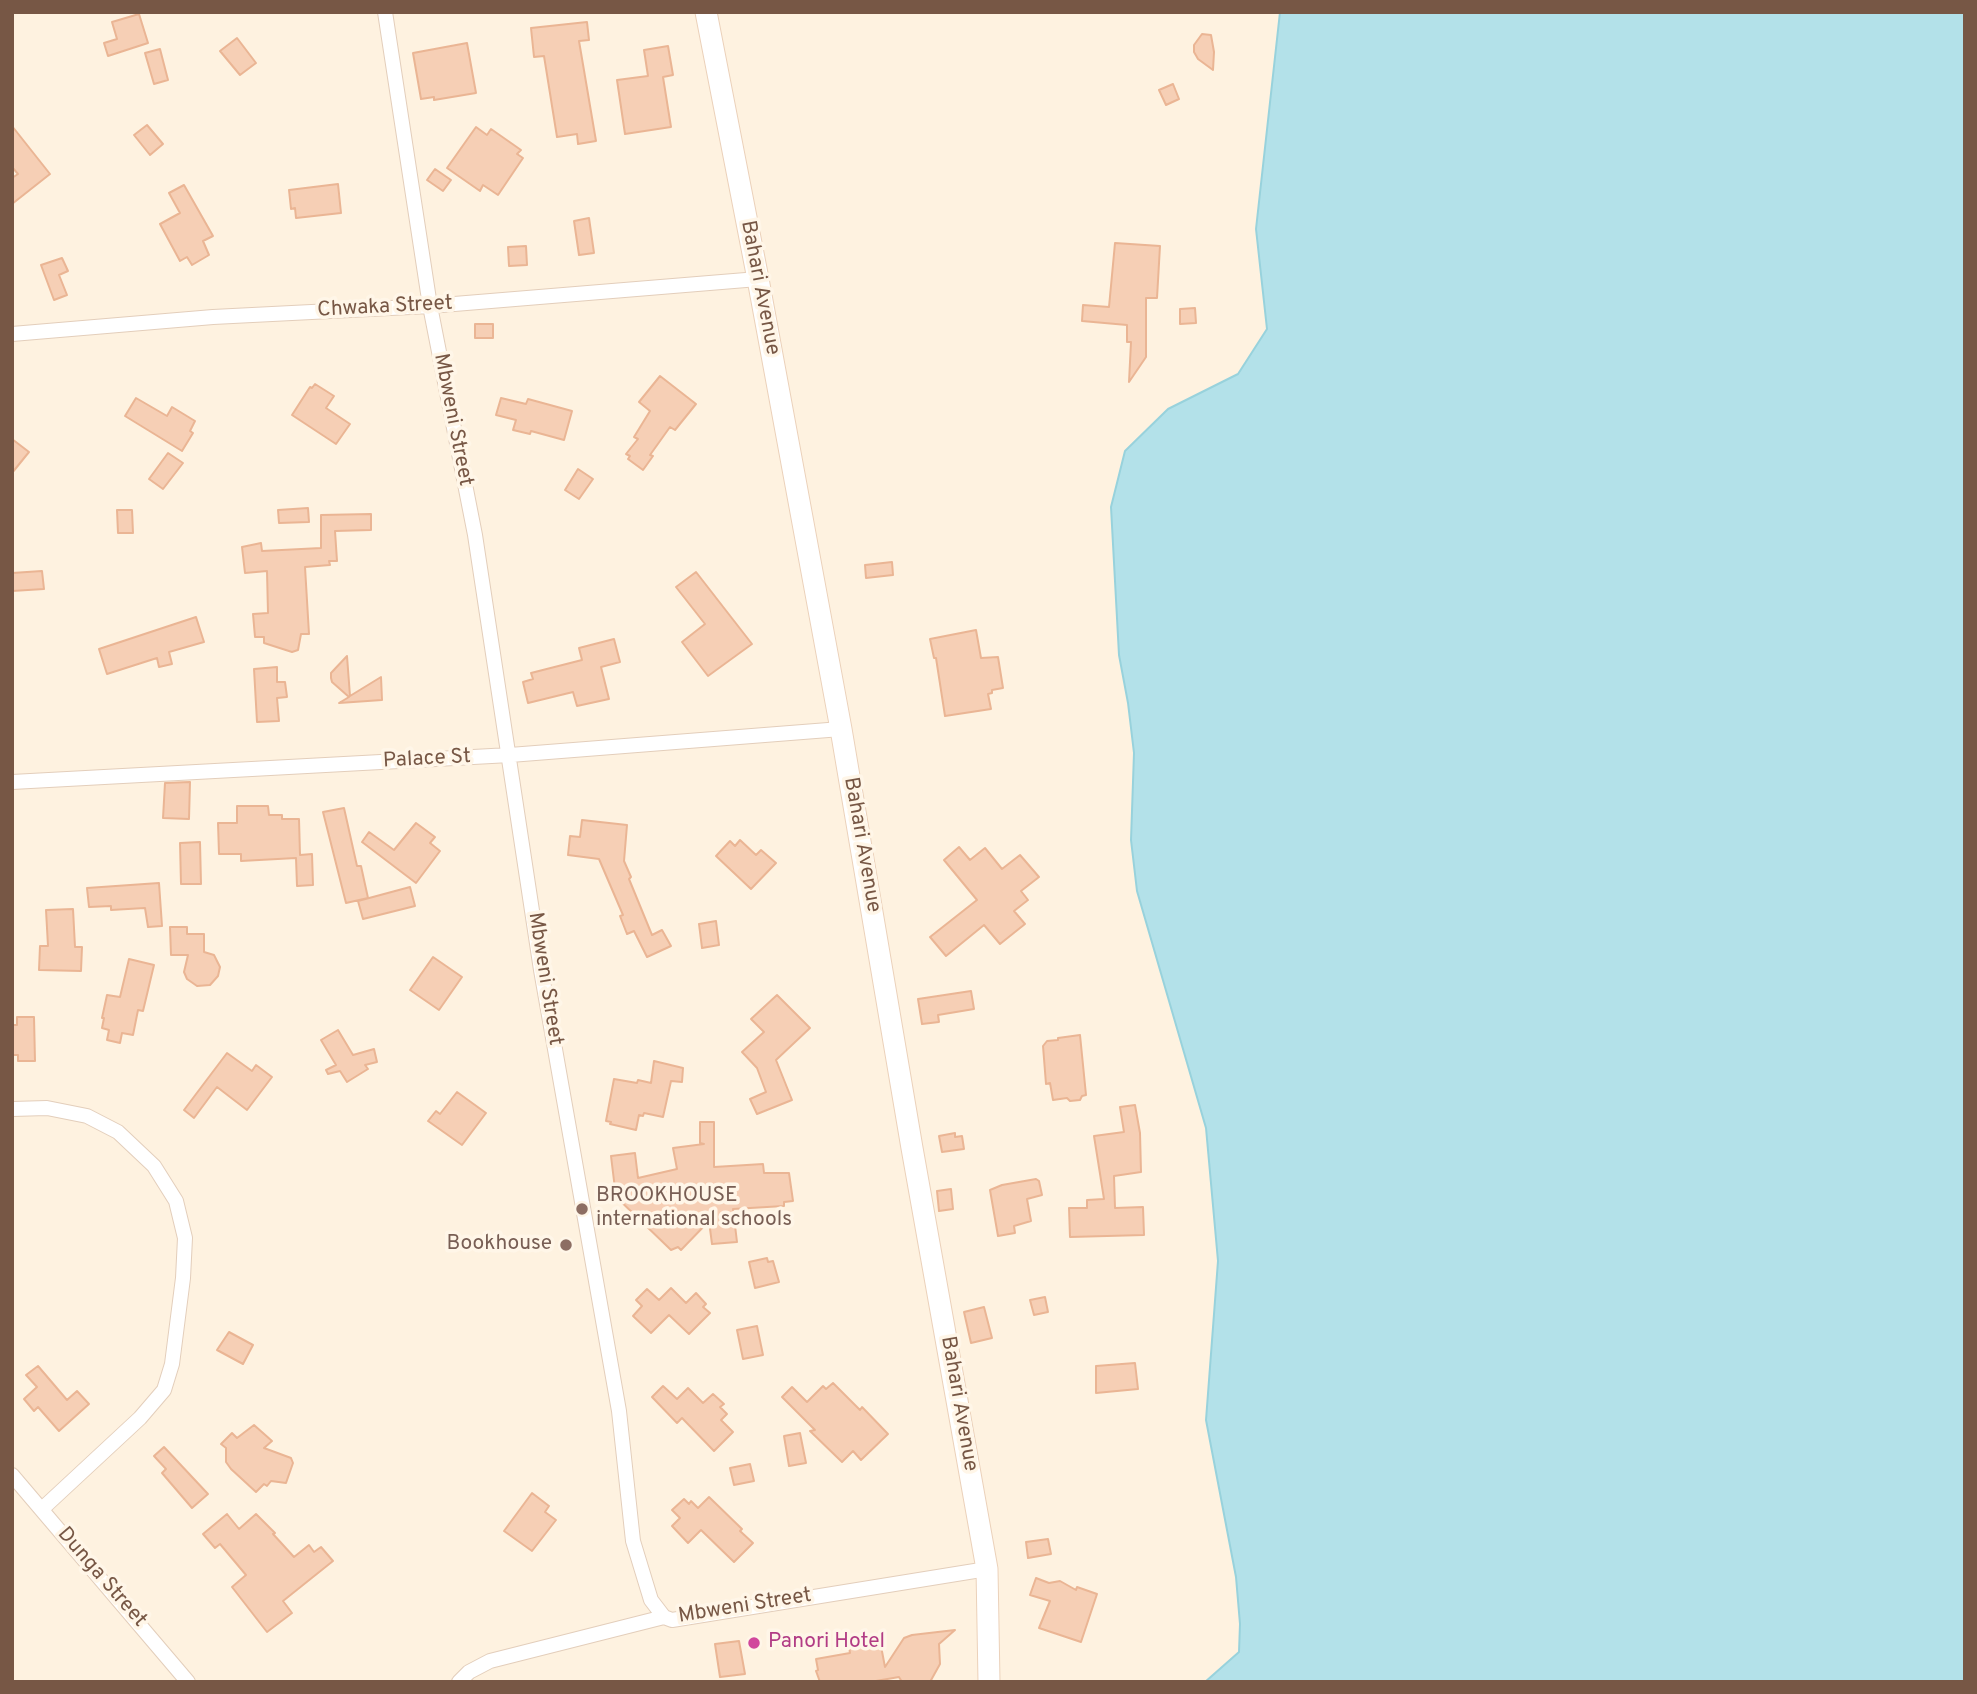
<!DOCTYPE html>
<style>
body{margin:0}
#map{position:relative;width:1977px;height:1694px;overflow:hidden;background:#fef2e0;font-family:Overpass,sans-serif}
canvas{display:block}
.frame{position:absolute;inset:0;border:14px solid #775745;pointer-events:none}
</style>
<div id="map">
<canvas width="1977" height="1694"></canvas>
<div class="frame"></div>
</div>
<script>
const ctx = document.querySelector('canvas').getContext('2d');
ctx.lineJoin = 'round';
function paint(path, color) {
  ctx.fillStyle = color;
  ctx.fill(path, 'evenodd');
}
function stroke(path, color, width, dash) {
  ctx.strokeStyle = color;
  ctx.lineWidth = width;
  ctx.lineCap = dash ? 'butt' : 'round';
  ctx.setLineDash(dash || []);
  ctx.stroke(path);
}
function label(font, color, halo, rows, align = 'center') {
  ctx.font = font + ' Overpass,sans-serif';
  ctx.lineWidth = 7;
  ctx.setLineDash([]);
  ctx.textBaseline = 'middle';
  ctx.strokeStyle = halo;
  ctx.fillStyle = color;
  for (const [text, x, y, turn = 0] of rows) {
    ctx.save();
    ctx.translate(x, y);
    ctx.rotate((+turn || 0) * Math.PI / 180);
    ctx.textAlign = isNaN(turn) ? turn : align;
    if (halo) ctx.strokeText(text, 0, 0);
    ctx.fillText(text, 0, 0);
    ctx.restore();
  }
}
const water = new Path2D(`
 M1280,12H1965V1682H1205L1239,1652L1240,1624L1236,1577L1206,1420L1218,1261L1206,1128L1137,891L1131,840L1134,753L1128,703L1119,655L1111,507L1125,451L1168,409L1238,374L1267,329L1256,229Z`);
paint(water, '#b3e1e9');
stroke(water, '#98d2dc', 2);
const building = new Path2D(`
 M139,14L148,43L108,56L104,43L117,39L112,22Z
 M587,22L589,40L579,41L596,141L578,144L577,134L557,137L544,56L534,57L531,28Z
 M1202,34L1211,35L1214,52L1213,70L1198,59L1194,52V45Z
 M237,38L256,63L240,75L220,51Z
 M467,43L476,93L434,100V97L421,99L413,53Z
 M668,46L673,75L663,77L671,127L625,134L617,80L648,76L644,50Z
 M160,49L168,80L154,84L145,53Z
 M1173,84L1179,99L1166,105L1159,90Z
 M147,125L163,144L150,155L134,135Z
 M12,126L50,174L12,204V178L18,174L12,167Z
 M476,127L487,135L491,129L521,150L517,154L523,158L498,195L483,185L480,191L447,168Z
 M435,169L451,180L443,191L427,180Z
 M338,184L341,213L296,218L295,208L291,209L289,190Z
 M184,185L213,236L203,241L209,255L192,265L187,257L180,261L160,224L180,213L169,193Z
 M589,218L594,253L579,255L574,221Z
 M1115,243L1160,246L1157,298H1146V357L1129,382L1131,342H1127V325L1082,321L1083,305L1109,307Z
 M526,246L527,265L509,266L508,247Z
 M62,258L68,271L59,275L67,295L54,300L41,265Z
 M1195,308L1196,323L1180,324V309Z
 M475,324H493V338H475Z
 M660,376L696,404L675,430L670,427L650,455L653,456L643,470L628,459L630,456L626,454L638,439L634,437L650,411L639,402Z
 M315,384L334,396L326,408L350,424L336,444L292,415L310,387L312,388Z
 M136,398L167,416L172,407L195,421L190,431L193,433L182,451L125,416Z
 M501,398L526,404L528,399L572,411L564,440L531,431L530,434L513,430L516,420L496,415Z
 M12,439L29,452L12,473Z
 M168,453L183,463L163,489L149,479Z
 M578,469L593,479L579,499L565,490Z
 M308,508L309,522L279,523L278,510Z
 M117,510H132L133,533H118Z
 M371,514V530L335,531L337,561H329L330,565L305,567L309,634H301L298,650L292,652L264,643V637H255L253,614L268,613L267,571L245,573L242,547L261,543L262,551L321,548V515Z
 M892,562L893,575L866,578L865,565Z
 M42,571L44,589L12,591V573Z
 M696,572L752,644L708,676L682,642L705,624L676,587Z
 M196,617L204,642L169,652L172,664L159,667L157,658L107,674L99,649Z
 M976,630L981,658L998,657L1003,688L992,690V693L988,694L991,709L945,716L936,658H934L930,639Z
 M614,639L620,662L601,667L609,699L577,706L573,692L528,703L523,682L533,679L531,673L582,660L579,648Z
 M347,656L350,696L381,677L382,700L339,703L349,697L332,682L331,678V673Z
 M277,667V682H285L287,697L277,698L279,721L257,722L254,669Z
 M190,782L189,819L163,818L165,783Z
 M237,806H268L269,815H282V819H299L300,855L312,854L313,885L297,886L296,858L241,861V854H219L218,823H237Z
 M344,808L357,866H361L368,898L346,903L323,812Z
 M582,820L627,825L624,861L631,877L629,879L652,935L662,930L671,946L647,957L634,931L627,934L620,916L623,915L599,859L568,855L570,836L580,837Z
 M416,823L435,837L430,843L440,851L416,883L362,842L369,832L394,850Z
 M740,840L756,855L761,850L776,863L751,889L716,856L730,841L735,846Z
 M200,842L201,884H181L180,843Z
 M959,847L970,860L985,848L1002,869L1020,855L1039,877L1021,891L1028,900L1014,911L1025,924L1000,944L984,925L946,956L930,937L977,900L944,860Z
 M159,883L162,926L148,927L145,908L111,910V906L89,907L87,888Z
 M410,887L415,906L363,919L358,901Z
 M73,909L75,947H82L81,971L39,970L40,946H48L46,910Z
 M716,921L719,945L702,948L699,924Z
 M170,927H187V934H204V952L214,955L220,967L218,976L210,985L197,986L187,979L184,972L188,955H171Z
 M433,957L462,977L439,1010L410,990Z
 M129,959L154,965L143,1011L138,1010L133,1035L122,1033L120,1043L107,1040L109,1030L102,1028L104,1018H102L107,995L120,997Z
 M971,991L974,1009L938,1015L939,1022L922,1024L918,999Z
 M777,995L810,1028L776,1060L792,1100L757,1114L750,1099L766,1092L757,1068L742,1052L764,1032L751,1019Z
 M17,1017H34L35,1061H18V1055H12V1025H17Z
 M338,1030L353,1055L374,1049L377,1062L365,1065L368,1069L347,1082L340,1071L328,1074L326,1070L336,1065L321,1040Z
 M1080,1035L1086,1095L1082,1096L1080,1100L1070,1101L1067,1098L1053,1100L1050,1083L1046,1084L1043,1046L1047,1041L1058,1040V1038Z
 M227,1053L252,1071L256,1065L272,1077L247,1110L217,1087L194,1118L184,1110Z
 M654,1061L683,1068L682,1082L671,1081L663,1117L644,1113L643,1116L639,1115L636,1130L610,1124L611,1122L606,1121L614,1079L637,1083L638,1080L651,1083Z
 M457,1092L486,1113L462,1145L428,1121L436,1111L440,1114Z
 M1135,1105L1140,1133L1141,1172L1114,1176L1115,1208L1143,1207L1144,1235L1070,1237L1069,1208H1087V1200L1104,1199L1094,1136L1124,1132L1120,1107Z
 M700,1122H714V1167L763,1164L764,1173H789L793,1201L784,1202V1206L733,1209L737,1242L712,1244L709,1221L681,1250L678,1247L671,1250L610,1191L615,1189L611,1156L635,1153L638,1178L677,1169L673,1148L704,1144L700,1143Z
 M955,1133V1137L962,1136L964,1149L942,1152L939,1136Z
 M1036,1179L1039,1181L1042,1195L1027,1199L1031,1221L1014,1226L1015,1233L998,1236L990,1190L1002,1185Z
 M951,1189L953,1209L939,1211L937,1191Z
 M767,1258L768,1262L773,1261L779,1282L755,1288L749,1262Z
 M671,1288L686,1303L696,1293L706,1304L703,1307L710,1313L689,1334L669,1315L651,1333L633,1316L642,1306L636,1300L647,1289L659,1300Z
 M1045,1297L1048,1312L1034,1315L1030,1300Z
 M984,1307L992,1338L971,1343L964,1312Z
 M757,1326L763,1355L743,1359L737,1330Z
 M229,1332L253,1345L243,1364L217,1350Z
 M1135,1363L1138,1389L1096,1393V1366Z
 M38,1366L67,1400L77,1391L89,1404L59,1431L38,1407L34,1411L24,1399L37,1387L26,1375Z
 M833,1383L860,1410L862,1407L888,1434L861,1460L853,1451L842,1462L810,1431L815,1430L782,1397L792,1387L807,1402L823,1386L826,1389Z
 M663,1386L677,1399L688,1388L703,1403L713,1394L724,1404L720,1407L727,1414L721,1420L733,1432L714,1451L682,1418L677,1423L652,1397Z
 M254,1425L272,1441L264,1448L291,1458L293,1463L286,1483L271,1481L267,1486L264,1484L256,1492L231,1469L226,1462V1448L221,1444L232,1433L237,1438Z
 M800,1433L806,1463L789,1466L784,1436Z
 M164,1447L208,1494L192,1508L162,1473L166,1469L154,1456Z
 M750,1464L754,1481L734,1485L730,1468Z
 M532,1493L549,1506L545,1512L556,1520L532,1551L504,1531Z
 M709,1497L742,1529L740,1531L753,1543L734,1562L701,1530L688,1543L672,1526L680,1518L672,1510L684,1499L689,1504L691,1501L698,1508Z
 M227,1514L239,1529L256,1514L275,1533L273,1534L294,1557L309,1545L314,1552L321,1547L333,1561L283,1601L292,1613L267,1632L232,1587L246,1575L220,1544L215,1548L203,1534Z
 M1048,1539L1051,1554L1028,1558L1026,1542Z
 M1036,1578L1049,1583L1060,1581L1076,1590L1077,1587L1097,1594L1081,1642L1039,1628L1050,1601L1030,1595Z
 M955,1630L939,1644L940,1664L930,1682H902L899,1677L870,1682H820L816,1671L818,1670L816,1659L850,1653L849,1647L880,1641L885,1667L904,1638L912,1635Z
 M739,1641L745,1674L720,1677L715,1644Z`);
paint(building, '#f6cfb5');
stroke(building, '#eab594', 2);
const street = new Path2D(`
 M385,12L430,306L475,535L541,970L619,1411L633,1541L651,1600L664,1617L672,1620L987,1569
 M12,334L213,317L430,306L758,279
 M12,782L510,755L841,729
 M12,1109L47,1108L87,1116L118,1132L154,1166L176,1201L185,1238L183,1278L172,1364L164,1390L140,1418L42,1509
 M12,1475L188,1682
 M459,1682L469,1672L490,1661L664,1617`);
const secondary = new Path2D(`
 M706,12L758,279L841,729L912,1148L987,1569L989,1682`);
stroke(street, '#e3cebb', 16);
stroke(secondary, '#ebd1ba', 23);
stroke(street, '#fff', 14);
stroke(secondary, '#fff', 21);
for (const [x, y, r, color] of [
 [582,1209,7,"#8d6e63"],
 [566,1245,7,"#8d6e63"],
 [754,1643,7,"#d1479c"]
]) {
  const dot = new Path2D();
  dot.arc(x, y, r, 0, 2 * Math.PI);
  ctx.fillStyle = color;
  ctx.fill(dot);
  stroke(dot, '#fff6e8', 2.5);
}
label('21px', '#775745', '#fff6e8', [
 ["Bahari Avenue",759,288,79],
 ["Chwaka Street",385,308,-3],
 ["Mbweni Street",452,420,79],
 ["Palace St",427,760,-3],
 ["Bahari Avenue",861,845,80],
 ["Mbweni Street",544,979,81],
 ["Bahari Avenue",958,1404,80],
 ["Dunga Street",101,1578,49],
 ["Mbweni Street",745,1607,-9]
]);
label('21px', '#785e54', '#fff6e8', [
 ["BROOKHOUSE",596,1197],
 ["international schools",596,1221],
 ["Bookhouse",552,1245,"right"]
], 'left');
label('21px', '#b23c85', '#fff6e8', [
 ["Panori Hotel",768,1643]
], 'left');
</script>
